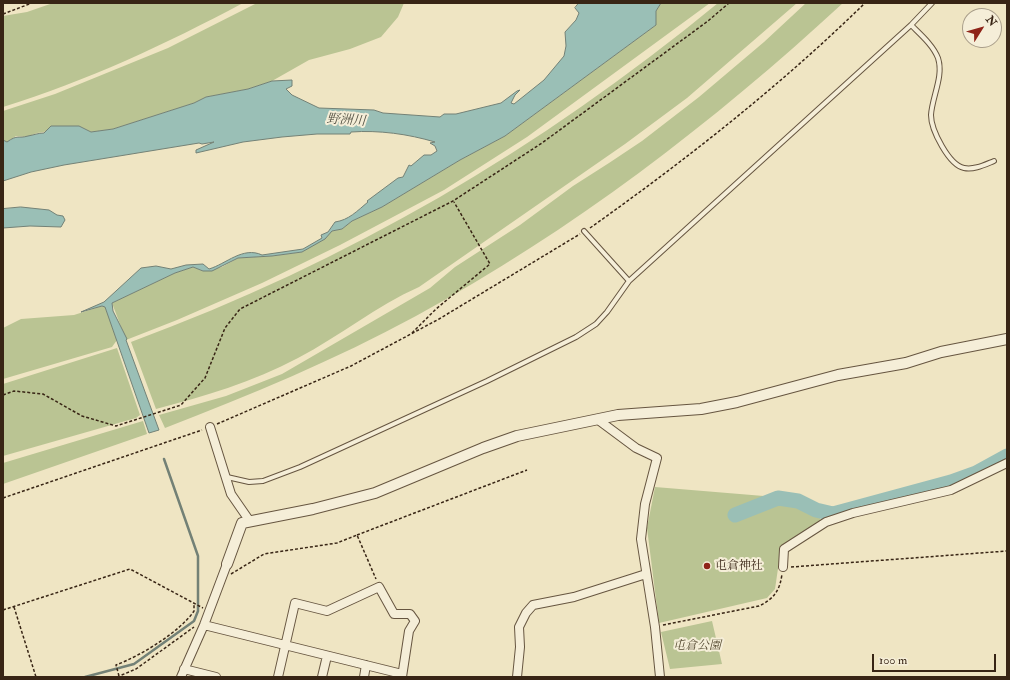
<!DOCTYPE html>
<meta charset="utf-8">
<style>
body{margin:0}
#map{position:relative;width:1010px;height:680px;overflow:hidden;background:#efe5c3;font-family:"IM FELL Double Pica",serif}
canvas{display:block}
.frame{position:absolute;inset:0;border:4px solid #382515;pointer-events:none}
.north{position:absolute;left:962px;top:8px;width:40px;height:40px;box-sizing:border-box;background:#f5eed8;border:1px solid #a99e8a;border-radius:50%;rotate:53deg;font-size:11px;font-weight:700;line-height:16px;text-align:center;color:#382515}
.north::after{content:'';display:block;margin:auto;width:14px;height:18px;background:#8f2418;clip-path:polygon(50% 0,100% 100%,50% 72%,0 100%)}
.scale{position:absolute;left:872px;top:654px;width:124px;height:18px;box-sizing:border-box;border:2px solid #382515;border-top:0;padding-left:5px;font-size:12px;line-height:14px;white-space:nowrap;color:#382515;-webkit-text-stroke:3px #f5eed8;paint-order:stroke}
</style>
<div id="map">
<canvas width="1010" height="680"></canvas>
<div class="frame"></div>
<div class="north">N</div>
<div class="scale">100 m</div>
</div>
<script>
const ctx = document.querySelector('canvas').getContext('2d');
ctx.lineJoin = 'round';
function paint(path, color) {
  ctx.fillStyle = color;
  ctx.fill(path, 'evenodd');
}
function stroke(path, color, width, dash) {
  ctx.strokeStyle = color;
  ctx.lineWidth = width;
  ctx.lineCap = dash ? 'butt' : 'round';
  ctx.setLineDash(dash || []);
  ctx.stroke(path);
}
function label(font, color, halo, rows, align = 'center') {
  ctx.font = font + ' "IM FELL Double Pica","Noto Serif JP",serif';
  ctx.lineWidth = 4;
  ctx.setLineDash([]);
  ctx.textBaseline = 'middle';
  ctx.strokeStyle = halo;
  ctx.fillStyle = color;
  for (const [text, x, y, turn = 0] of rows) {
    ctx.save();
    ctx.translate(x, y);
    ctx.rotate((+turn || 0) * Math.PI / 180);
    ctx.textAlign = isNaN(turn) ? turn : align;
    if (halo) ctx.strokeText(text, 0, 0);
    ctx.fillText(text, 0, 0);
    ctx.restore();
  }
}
paint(new Path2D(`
 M53,3H243C166,44 87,81 3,107V16L27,12Z
 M257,3H404L398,17L381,37L350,49L309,60L272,81L248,89L206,97L194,103L113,129L91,132L79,126L37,133L27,137L16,136L7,142L3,140V111L55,94L168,48Z
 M661,3H710L527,137L444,190L340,245L262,283L177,320L126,340L112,303L175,273L193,267L203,271L222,267L238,258L272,256L302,252L332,231L342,229L352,221L382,207L460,160L505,136L656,25V11Z
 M718,3H797L687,98L625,144L419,287C376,306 340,336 298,358C253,382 205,396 156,409L131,342C348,262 539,150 718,3Z
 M806,3H843C713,123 572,231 416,316C335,360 250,395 165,428L159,415L226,396L282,374L430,288L455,267L520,225L573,186L609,163L642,141L699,97L764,42Z
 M102,306L105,307L117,340L112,347L3,379V328L21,319L74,315Z
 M117,348L140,415L136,418L3,456V384Z
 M143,421L147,434L3,484V463Z
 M655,487L812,500L822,523L781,548L775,589L767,598L659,623L647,528Z
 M712,621L722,664L670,669L661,632Z`), '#bac493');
const water = new Path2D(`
 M579,3H661L656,11V25L505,136L460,160L382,207L352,221L342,229L332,231L325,239L302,252L272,256L238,258L212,271H203L193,267L175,273L112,303L113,311L127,339L126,340L159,430L149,433L105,307L102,306L81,312L104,302L141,268L156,266L171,269L186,265L203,264L209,269C226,264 243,246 262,255L303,249L322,238L321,235L328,232L335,222C349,220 357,211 368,202L367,201L398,178L403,177L409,165L411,166L424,155H431L437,151L435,146L430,143L435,142C408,134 379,130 351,132L350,134H317L282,137L243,142L196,153V150L214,142L202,144L199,143L64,165L31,172L3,181V140L7,142C18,134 18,139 28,136C34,135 38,133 44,133L51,126H79L91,132L113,129L194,103L206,97L248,89L272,81L292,80V86L286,89L292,95L319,108L374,110L383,113L440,117L444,114H456L501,103L517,91L520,90L515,95L511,103L514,104L544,80L564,56L566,46L565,32L576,20L579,13L575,8Z
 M21,207L49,210L57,215L63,216L65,220L61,227L30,226L3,228V209Z`);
paint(water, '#9abfb6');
stroke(water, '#738176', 1);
stroke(new Path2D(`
 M85,677L134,664L194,621L198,611V556L164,459`), '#738176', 2.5);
stroke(new Path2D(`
 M735,515L778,498L798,501L816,510L833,514L951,482L976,473L1007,456`), '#9abfb6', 15);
const service = new Path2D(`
 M911,25C920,34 933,45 938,58C944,76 932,97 931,115C931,130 949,165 964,168C974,170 984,165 994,161
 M584,231L629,281
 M227,477L249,482L263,481L300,467L487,381L576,337L596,324L607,312L629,281L911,25L932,3`);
const minor = new Path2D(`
 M597,419L636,448L657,458L645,504L641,539L655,627L660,677
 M210,427L231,494L249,520
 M783,567L784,549L826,522L853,513L951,490L1007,463
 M204,625L402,674
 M184,669L216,677
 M181,677L204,625L227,564
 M278,677L295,603L327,611L379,587L394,614H410L415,621L409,631L402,677
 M322,677L327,656
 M364,677L366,665
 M517,677L520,647L519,627L526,613L533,605L574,597L646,574`);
const tertiary = new Path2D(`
 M227,564L242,523L313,509L375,493L483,448L517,436L618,415L701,409L737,402L838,375L906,363L941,352L1007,339`);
stroke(service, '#665540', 6);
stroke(minor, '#665540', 10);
stroke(tertiary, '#665540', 12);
stroke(new Path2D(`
 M3,14L32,3
 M590,228C687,159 780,86 865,3
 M412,333L436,309L490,264L454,202
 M3,395L14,391L43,394L82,416L116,426L181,405L205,378L225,328L240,309L453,201L542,143L708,21L729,3
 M217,424L351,366L439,319L580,234
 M3,498L202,430
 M357,535L527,470
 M791,567L1007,551
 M231,574L264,554L337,543L357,535L376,579
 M14,607L36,677
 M3,610L130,569L203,608
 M663,625L759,606C774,599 780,590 782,574
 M119,676L116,665C140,656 180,632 194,611V603
 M117,677L136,669L194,627`), '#382515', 1.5, [3, 2]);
stroke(service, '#f5eed8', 4);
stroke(minor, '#f5eed8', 8);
stroke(tertiary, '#f5eed8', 10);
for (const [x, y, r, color] of [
 [707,566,4,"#8f2418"]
]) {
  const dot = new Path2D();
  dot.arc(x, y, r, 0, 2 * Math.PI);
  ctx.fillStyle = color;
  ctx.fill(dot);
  stroke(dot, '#f5eed8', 1.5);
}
label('12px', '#382515', '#f5eed8', [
 ["屯倉神社",715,566]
], 'left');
label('italic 12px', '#584d34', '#f5eed8', [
 ["屯倉公園",697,646]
]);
label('italic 13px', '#555345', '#f5eed8', [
 ["野洲川",346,121,4]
]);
</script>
